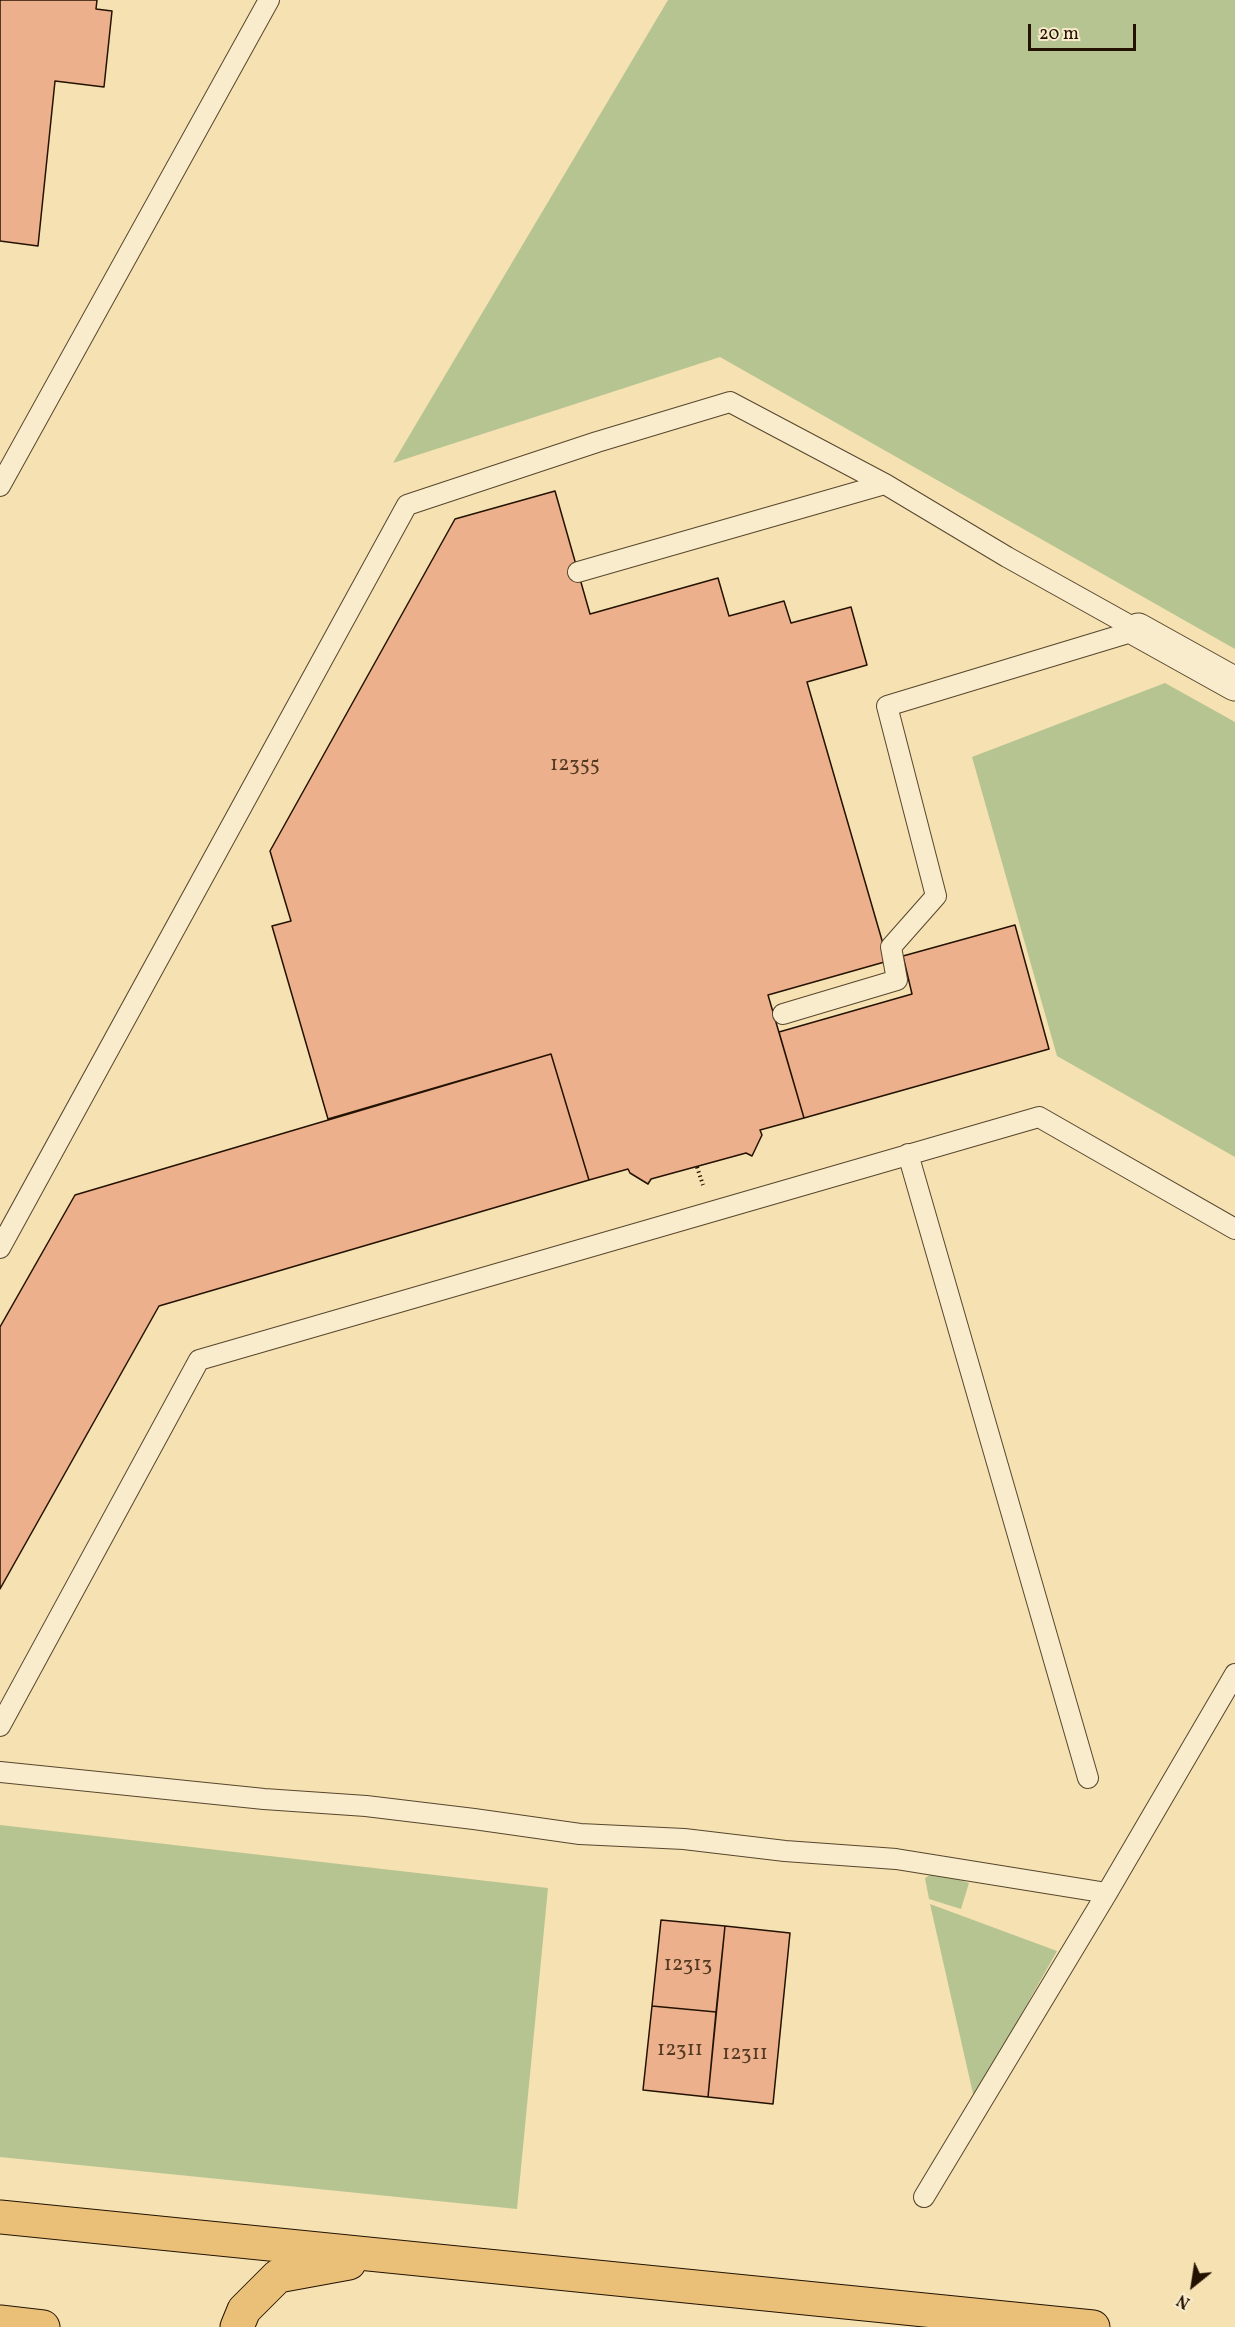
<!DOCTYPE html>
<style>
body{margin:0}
#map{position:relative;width:1235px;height:2327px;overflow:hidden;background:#f5e1b2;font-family:Vollkorn,serif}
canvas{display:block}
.north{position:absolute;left:1163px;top:2255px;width:60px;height:60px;-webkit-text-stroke:4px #f8eccd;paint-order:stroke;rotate:210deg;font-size:16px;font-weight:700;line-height:24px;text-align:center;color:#231200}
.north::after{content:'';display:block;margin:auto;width:21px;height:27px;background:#231200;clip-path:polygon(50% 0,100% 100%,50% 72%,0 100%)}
.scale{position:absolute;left:1028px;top:24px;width:108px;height:27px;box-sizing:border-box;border:3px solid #231200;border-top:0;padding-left:8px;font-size:18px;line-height:21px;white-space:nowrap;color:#231200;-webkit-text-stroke:4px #f8eccd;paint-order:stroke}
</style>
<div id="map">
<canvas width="1235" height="2327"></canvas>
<div class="north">N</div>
<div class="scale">20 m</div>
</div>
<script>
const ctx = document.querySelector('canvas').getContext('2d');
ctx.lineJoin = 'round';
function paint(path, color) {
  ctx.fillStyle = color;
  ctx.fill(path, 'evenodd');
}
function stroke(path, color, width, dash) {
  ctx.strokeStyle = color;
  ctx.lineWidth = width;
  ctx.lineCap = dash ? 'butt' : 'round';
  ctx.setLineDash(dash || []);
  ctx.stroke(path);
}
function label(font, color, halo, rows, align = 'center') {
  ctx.font = font + ' Vollkorn,serif';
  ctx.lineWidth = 4.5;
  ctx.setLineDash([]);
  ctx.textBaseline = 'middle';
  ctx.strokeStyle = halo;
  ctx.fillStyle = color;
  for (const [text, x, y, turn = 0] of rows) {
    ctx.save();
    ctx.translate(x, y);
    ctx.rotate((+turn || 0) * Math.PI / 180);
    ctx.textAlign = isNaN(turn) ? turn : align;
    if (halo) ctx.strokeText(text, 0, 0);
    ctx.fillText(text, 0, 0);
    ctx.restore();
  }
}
paint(new Path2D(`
 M668,0H1235V649L720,357L393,463Z
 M1165,683L1235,722V1157L1057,1056L972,757Z
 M0,1825L548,1888L517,2209L0,2157Z
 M935,1872L969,1883L961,1909L929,1899L925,1878Z
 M930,1904L1057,1951L974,2098Z`), '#b6c491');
const building = new Path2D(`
 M0,0H97L96,9L112,11L104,87L55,81L38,246L0,241Z
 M555,491L590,614L718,578L729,616L784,601L791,623L851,607L867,665L807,682L888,961L768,995L804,1118L760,1130L762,1135L752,1156L746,1153L651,1179L648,1184L630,1173L628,1169L589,1180L551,1054L328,1119L272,926L291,921L270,851L455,519Z
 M1015,925L1049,1049L804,1118L779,1032L912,994L903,956Z
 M551,1054L589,1180L159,1306L0,1589V1327L75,1195Z
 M661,1920L725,1926L716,2012L652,2006Z
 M725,1926L790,1933L773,2104L708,2097Z
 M652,2006L716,2012L708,2097L643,2090Z`);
paint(building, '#ecb08c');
stroke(building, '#231200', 1.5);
const lane = new Path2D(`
 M0,486L269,0
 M578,572L885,484
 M783,1014L897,980L891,947L936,896L887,706L1138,630
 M908,1154L1088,1778
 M0,1248L407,505L597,442L730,402L885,484L1007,557L1138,630
 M0,1726L199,1360L1039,1117L1235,1229
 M0,1772L264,1799L366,1806L474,1819L580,1834L684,1839L785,1851L896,1859L1107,1893
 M924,2197L1107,1893L1235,1674`);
const street = new Path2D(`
 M1138,630L1235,684`);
const highway = new Path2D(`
 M0,2217L1093,2327
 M0,2322L43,2327
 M237,2327L244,2310L278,2276L349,2263`);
stroke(lane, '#58462c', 22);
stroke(street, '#58462c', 35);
stroke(highway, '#231200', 35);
stroke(new Path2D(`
 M697,1167L703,1185`), '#231200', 4, [1.5, 3]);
stroke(lane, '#f8eccd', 20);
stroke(street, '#f8eccd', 33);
stroke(highway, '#eac079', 33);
label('21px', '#553a23', null, [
 ["12355",575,766],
 ["12313",688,1966],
 ["12311",680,2051],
 ["12311",745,2055]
]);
</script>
